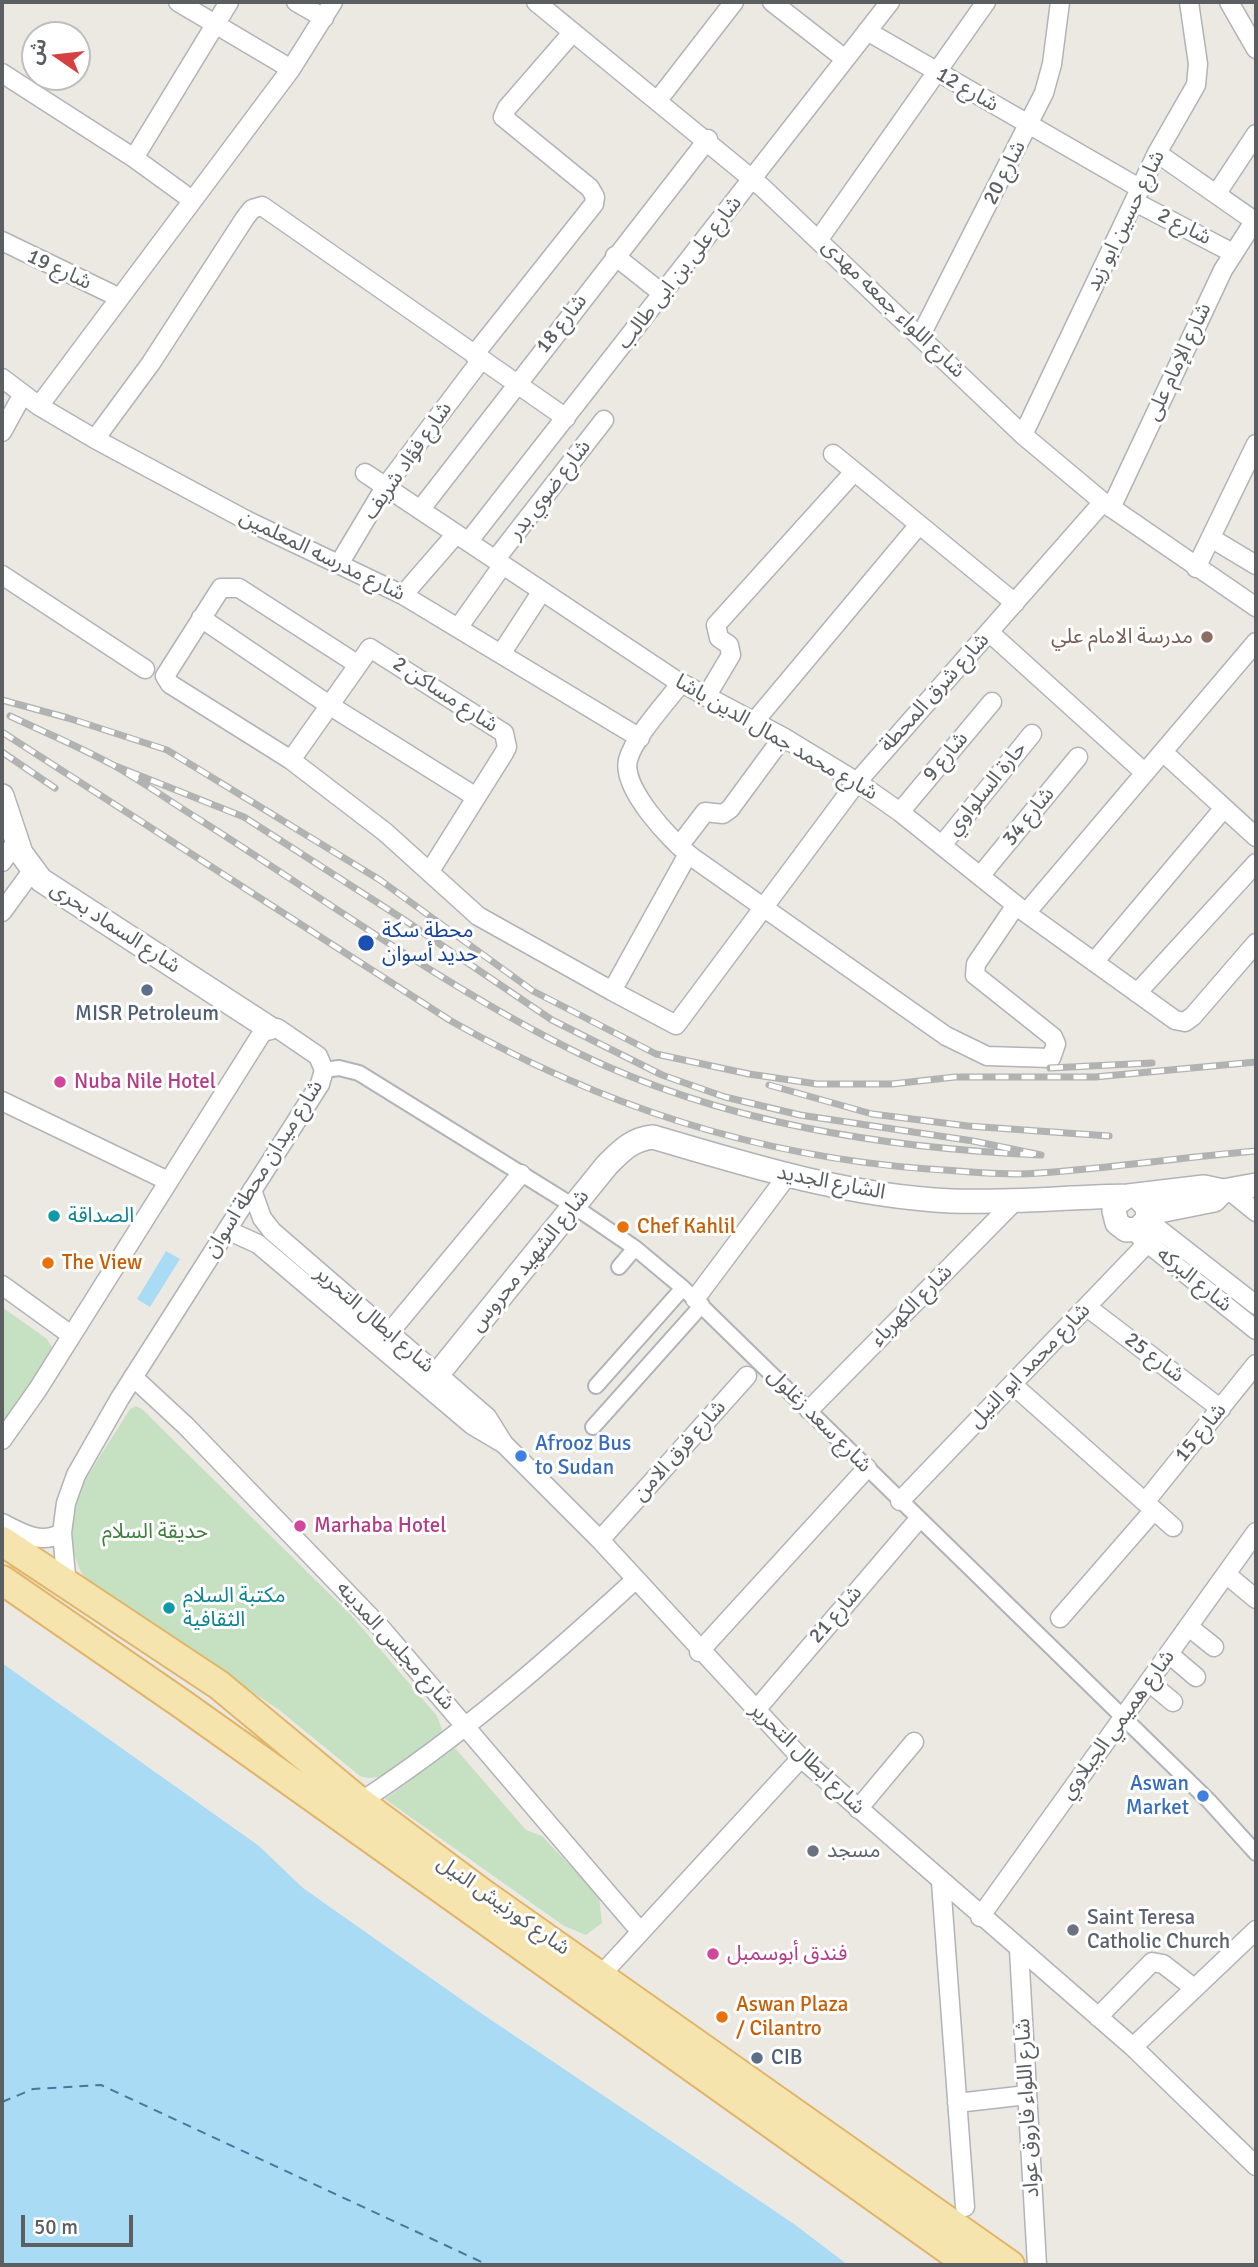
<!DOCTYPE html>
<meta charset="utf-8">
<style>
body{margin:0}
#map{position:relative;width:1258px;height:2267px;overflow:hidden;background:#ece9e3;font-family:Signika,"Noto Sans Arabic",sans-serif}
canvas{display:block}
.frame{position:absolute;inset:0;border:4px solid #5b5f62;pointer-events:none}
.north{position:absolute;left:21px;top:21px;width:70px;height:70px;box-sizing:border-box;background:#fff;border:2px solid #bdbfc0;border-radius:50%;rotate:284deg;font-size:19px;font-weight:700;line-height:28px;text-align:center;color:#5b5f62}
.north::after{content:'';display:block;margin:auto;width:24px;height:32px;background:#d54041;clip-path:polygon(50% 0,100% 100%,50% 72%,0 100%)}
.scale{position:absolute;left:21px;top:2215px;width:112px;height:32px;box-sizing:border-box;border:4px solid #5b5f62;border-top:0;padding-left:9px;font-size:21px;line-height:24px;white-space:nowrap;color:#5b5f62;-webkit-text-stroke:5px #fff;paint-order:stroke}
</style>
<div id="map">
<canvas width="1258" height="2267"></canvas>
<div class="frame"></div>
<div class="north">ش</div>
<div class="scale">50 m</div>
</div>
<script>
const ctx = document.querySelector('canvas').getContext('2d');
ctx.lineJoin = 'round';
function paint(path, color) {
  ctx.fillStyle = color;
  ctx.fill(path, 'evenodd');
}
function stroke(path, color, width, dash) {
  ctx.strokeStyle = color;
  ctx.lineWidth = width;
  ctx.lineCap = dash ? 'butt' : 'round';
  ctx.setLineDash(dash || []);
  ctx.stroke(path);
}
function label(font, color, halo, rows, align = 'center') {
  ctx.font = font + ' Signika,"Noto Sans Arabic",sans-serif';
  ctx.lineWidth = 6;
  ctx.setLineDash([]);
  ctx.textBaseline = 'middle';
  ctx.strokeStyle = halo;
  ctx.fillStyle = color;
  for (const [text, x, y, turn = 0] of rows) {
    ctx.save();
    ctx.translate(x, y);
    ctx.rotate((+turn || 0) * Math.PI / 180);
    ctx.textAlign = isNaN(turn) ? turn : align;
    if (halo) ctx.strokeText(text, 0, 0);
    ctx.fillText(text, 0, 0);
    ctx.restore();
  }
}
paint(new Path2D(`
 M2,1307L47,1339L53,1349L2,1432Z
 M136,1406L142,1409L351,1615L437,1716L442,1729L441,1736C420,1751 387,1786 360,1776L278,1709L89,1583C68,1560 69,1520 78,1491L130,1409Z
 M455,1748L526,1830L542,1836L599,1896L602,1923L586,1935L564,1926L385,1799Z`), '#c5e1c2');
paint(new Path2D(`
 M166,1251L180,1259L150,1307L137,1299Z
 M2,1663L259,1846L303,1888L469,2005L794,2224L848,2265H2Z`), '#aadbf5');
stroke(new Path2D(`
 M2,2102L33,2089L101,2085L488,2265`), '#47789c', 2, [9, 7]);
const pedestrian = new Path2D(`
 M324,1070L339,1068L359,1073L575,1207L635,1248L683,1288L1209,1801L1256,1853
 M619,1267L635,1248
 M596,1386L683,1288
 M593,1427L702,1305`);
const minor = new Path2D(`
 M178,2L291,69
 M296,2L324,18
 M536,2L763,188L1023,435L1103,502L1256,607
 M772,2L845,59
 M1229,2L1256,49
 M867,31L1141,189
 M2,73L134,158L192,200
 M658,100L734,2
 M1157,153L1256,222
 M134,158L229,2
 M1217,193L1256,134
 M1135,202L1233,253
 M819,239L986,2
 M2,241L118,297
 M615,256L663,294
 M921,335L1044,93L1052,64L1060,2
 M474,355L594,204L595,197L590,188L503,117L507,108L572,33
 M2,378L39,406L95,439L246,520L403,595L640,738
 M39,406L291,69L333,2
 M2,432L23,394
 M1023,435L1157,153L1196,85L1198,64L1189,2
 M95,439L151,363L245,218L252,209L262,206L566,418
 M833,454L1015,603
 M365,473L674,679L783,737L857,782L900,812L1026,913L1175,1020L1185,1022L1193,1016L1256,943
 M1111,508L1223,270L1255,220
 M420,510L708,139
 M1211,538L1256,565
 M468,542L890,2
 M495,560L604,420
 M339,564L385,487L481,360
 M1196,568L1256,444
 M2,575L145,669
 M403,595L456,534
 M201,618L329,705L476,797
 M458,628L502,566
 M989,632L1145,773
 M501,654L542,591
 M357,664L239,588H221L165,676L170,684L291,760L385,832L478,916L612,991L688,854
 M681,683C666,703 634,737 628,760C621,788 671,841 692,857L946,1036L987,1056L1051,1058L1056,1044L1053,1037L975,975L976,964L1016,905
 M706,697L731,655L729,645L719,638L716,625L854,472
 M754,722L918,526
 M1163,752L1256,837
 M291,760L370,648L504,733L507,747L504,753L430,871
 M900,812L992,702
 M942,845L1032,734
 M679,846L705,812L723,814L730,809L783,737
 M2,862L16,842
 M980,876L1078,757
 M2,912L32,871
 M1026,913L1256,642
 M1094,962L1224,808
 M612,991L676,1025L857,782L1103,502
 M1137,993L1256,863
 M2,1101L166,1180
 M252,1190L262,1218L272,1231L487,1417L504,1444
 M1229,1190L1256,1212
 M1151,1223L1256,1305
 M227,1230L258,1244L472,1425L504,1444L600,1540L801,1758L1133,2047L1256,2166
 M1140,1237L1256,1330
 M2,1285L71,1335
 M695,1299L787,1176
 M1087,1307L1221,1409
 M389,1333L521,1174
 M133,1377L186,1426L381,1628L640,1931
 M1012,1384L1173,1527
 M809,1410L1015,1201
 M2,1440L38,1389L262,1033L269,1028H277L318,1056L324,1070L320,1084L120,1398L76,1475L66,1503L62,1533L67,1586
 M900,1501L1160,1230
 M1145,1502L1256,1364
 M2,1523C22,1533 40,1545 62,1533
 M600,1540L747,1376
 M1226,1574L1256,1599
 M1060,1618L1154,1510
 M1189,1627L1214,1647
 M699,1652L867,1468
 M1169,1654L1196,1677
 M1149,1682L1173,1702
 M755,1711L918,1520
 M360,1802C460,1737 548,1660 635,1580
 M858,1809L914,1742
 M941,1882L965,2207
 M980,1917L1256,1532
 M1019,1950L1037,2265
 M601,1975L801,1758
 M1098,2017L1152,1962L1163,1964L1194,1988
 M1133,2047L1256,1930
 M957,2103L1027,2095`);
const tertiary = new Path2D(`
 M2,796L21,853L41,880L269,1028
 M1138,1197L1148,1208L1147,1220L1138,1229L1126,1230L1117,1223L1114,1211L1116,1204L1128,1196L1204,1187L1223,1191L1256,1185
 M1149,1213L1214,1200L1221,1193
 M437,1375L607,1165C621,1151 632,1139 653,1137C751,1166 848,1196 951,1201C1010,1203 1069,1197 1128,1196`);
const primary = new Path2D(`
 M2,1541L219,1685L360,1802L482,1893L1010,2265
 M2,1580L182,1704L970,2265`);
stroke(pedestrian, '#b0b3b7', 18);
stroke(minor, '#b0b3b7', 21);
stroke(tertiary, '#b0b3b7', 26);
stroke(primary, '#e1b467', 32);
stroke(pedestrian, '#fff', 14);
stroke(minor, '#fff', 18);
stroke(tertiary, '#fff', 23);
stroke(primary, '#f5e4ae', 28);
const rail = new Path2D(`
 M2,700L68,718L167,750L380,880L533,991L656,1054L749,1074L817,1084H892L955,1077H1095L1256,1062
 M10,716C44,732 80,747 113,765C143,782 171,802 200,820C325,899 447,989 580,1054C722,1123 885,1148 1041,1155L973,1141L800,1115L725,1097L662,1075L552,1020L403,919L244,817L113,765
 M2,732L451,1021C602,1106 755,1156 928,1169C965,1171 1003,1176 1040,1173C1112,1168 1184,1157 1256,1151
 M2,752L55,788
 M1050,1068L1152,1063
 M769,1085L872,1114L968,1126L1109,1136`);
stroke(rail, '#b1b2b2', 7);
stroke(rail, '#fff', 4.5, [13]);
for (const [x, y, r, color] of [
 [1207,637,7,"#8d6e63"],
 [366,943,9,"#1a4fb4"],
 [147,990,7,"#5c6f8a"],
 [60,1082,7,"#d1479c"],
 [54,1216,7,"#0f9aa8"],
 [623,1227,7,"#e8710a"],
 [48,1263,7,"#e8710a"],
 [521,1456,7,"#3f7fe0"],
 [300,1526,7,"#d1479c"],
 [169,1608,7,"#0f9aa8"],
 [1203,1796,7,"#3f7fe0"],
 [813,1851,7,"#6b7280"],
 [1073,1930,7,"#6b7280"],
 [713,1954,7,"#d1479c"],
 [722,2017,7,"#e8710a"],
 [757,2058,7,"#5c6f8a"]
]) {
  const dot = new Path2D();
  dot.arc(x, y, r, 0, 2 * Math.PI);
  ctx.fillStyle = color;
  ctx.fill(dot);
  stroke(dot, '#fff', 2.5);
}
label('21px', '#5b5f62', '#fff', [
 ["شارع 12",967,90,30],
 ["شارع 20",1005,173,-63],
 ["شارع حسين ابو زيد",1126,221,-64],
 ["شارع 2",1184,227,27],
 ["شارع 19",59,270,25],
 ["شارع على بن ابى طالب",680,273,-52],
 ["شارع اللواء جمعه مهدى",893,309,44],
 ["شارع 18",562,324,-52],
 ["شارع الإمام على",1179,362,-65],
 ["شارع فؤاد شريف",408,461,-55],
 ["شارع ضوي بدر",550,490,-52],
 ["شارع مدرسه المعلمين",322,556,26],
 ["شارع شرق المحطة",935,693,-48],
 ["شارع مساكن 2",445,695,33],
 ["شارع محمد جمال الدين باشا",776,738,30],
 ["شارع 9",946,757,-50],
 ["حارة السلواوي",987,789,-51],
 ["شارع 34",1029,817,-51],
 ["شارع السماد بحرى",115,928,33],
 ["شارع ميدان محطة اسوان",264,1169,-58],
 ["الشارع الجديد",831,1183,11],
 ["شارع الشهيد محروس",530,1261,-51],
 ["شارع البركه",1194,1280,39],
 ["شارع الكهرباء",912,1306,-45],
 ["شارع ابطال التحرير",374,1320,41],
 ["شارع 25",1154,1358,37],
 ["شارع محمد ابو النيل",1030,1366,-46],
 ["شارع سعد زغلول",819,1421,45],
 ["شارع 15",1201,1433,-51],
 ["شارع فرق الامن",680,1451,-48],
 ["شارع 21",836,1615,-49],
 ["شارع مجلس المدينه",395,1646,48],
 ["شارع هميمي الجبلاوي",1118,1725,-54],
 ["شارع ابطال التحرير",807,1759,44],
 ["شارع كورنيش النيل",503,1906,35],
 ["شارع اللواء فاروق عواد",1028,2108,-93]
]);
label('21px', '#785e54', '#fff', [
 ["مدرسة الامام علي",1193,637]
], 'right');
label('21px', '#164399', '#fff', [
 ["محطة سكة",382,931],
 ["حديد أسوان",382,955]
], 'left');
label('21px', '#4e5e75', '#fff', [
 ["MISR Petroleum",147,1014],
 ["CIB",771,2058,"left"]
]);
label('21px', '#b23c85', '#fff', [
 ["Nuba Nile Hotel",74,1082],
 ["Marhaba Hotel",314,1526],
 ["فندق أبوسمبل",727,1954]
], 'left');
label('21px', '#0d838f', '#fff', [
 ["الصداقة",68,1216],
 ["مكتبة السلام",183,1596],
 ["الثقافية",183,1620]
], 'left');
label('21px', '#c56008', '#fff', [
 ["Chef Kahlil",637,1227],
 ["The View",62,1263],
 ["Aswan Plaza",736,2005],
 ["/ Cilantro",736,2029]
], 'left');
label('21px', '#366cbe', '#fff', [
 ["Afrooz Bus",535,1444],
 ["to Sudan",535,1468],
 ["Aswan",1189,1784,"right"],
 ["Market",1189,1808,"right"]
], 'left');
label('21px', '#407e3e', '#fff', [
 ["حديقة السلام",155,1532]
]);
label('21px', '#5b616d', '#fff', [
 ["مسجد",827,1851],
 ["Saint Teresa",1087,1918],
 ["Catholic Church",1087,1942]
], 'left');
</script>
